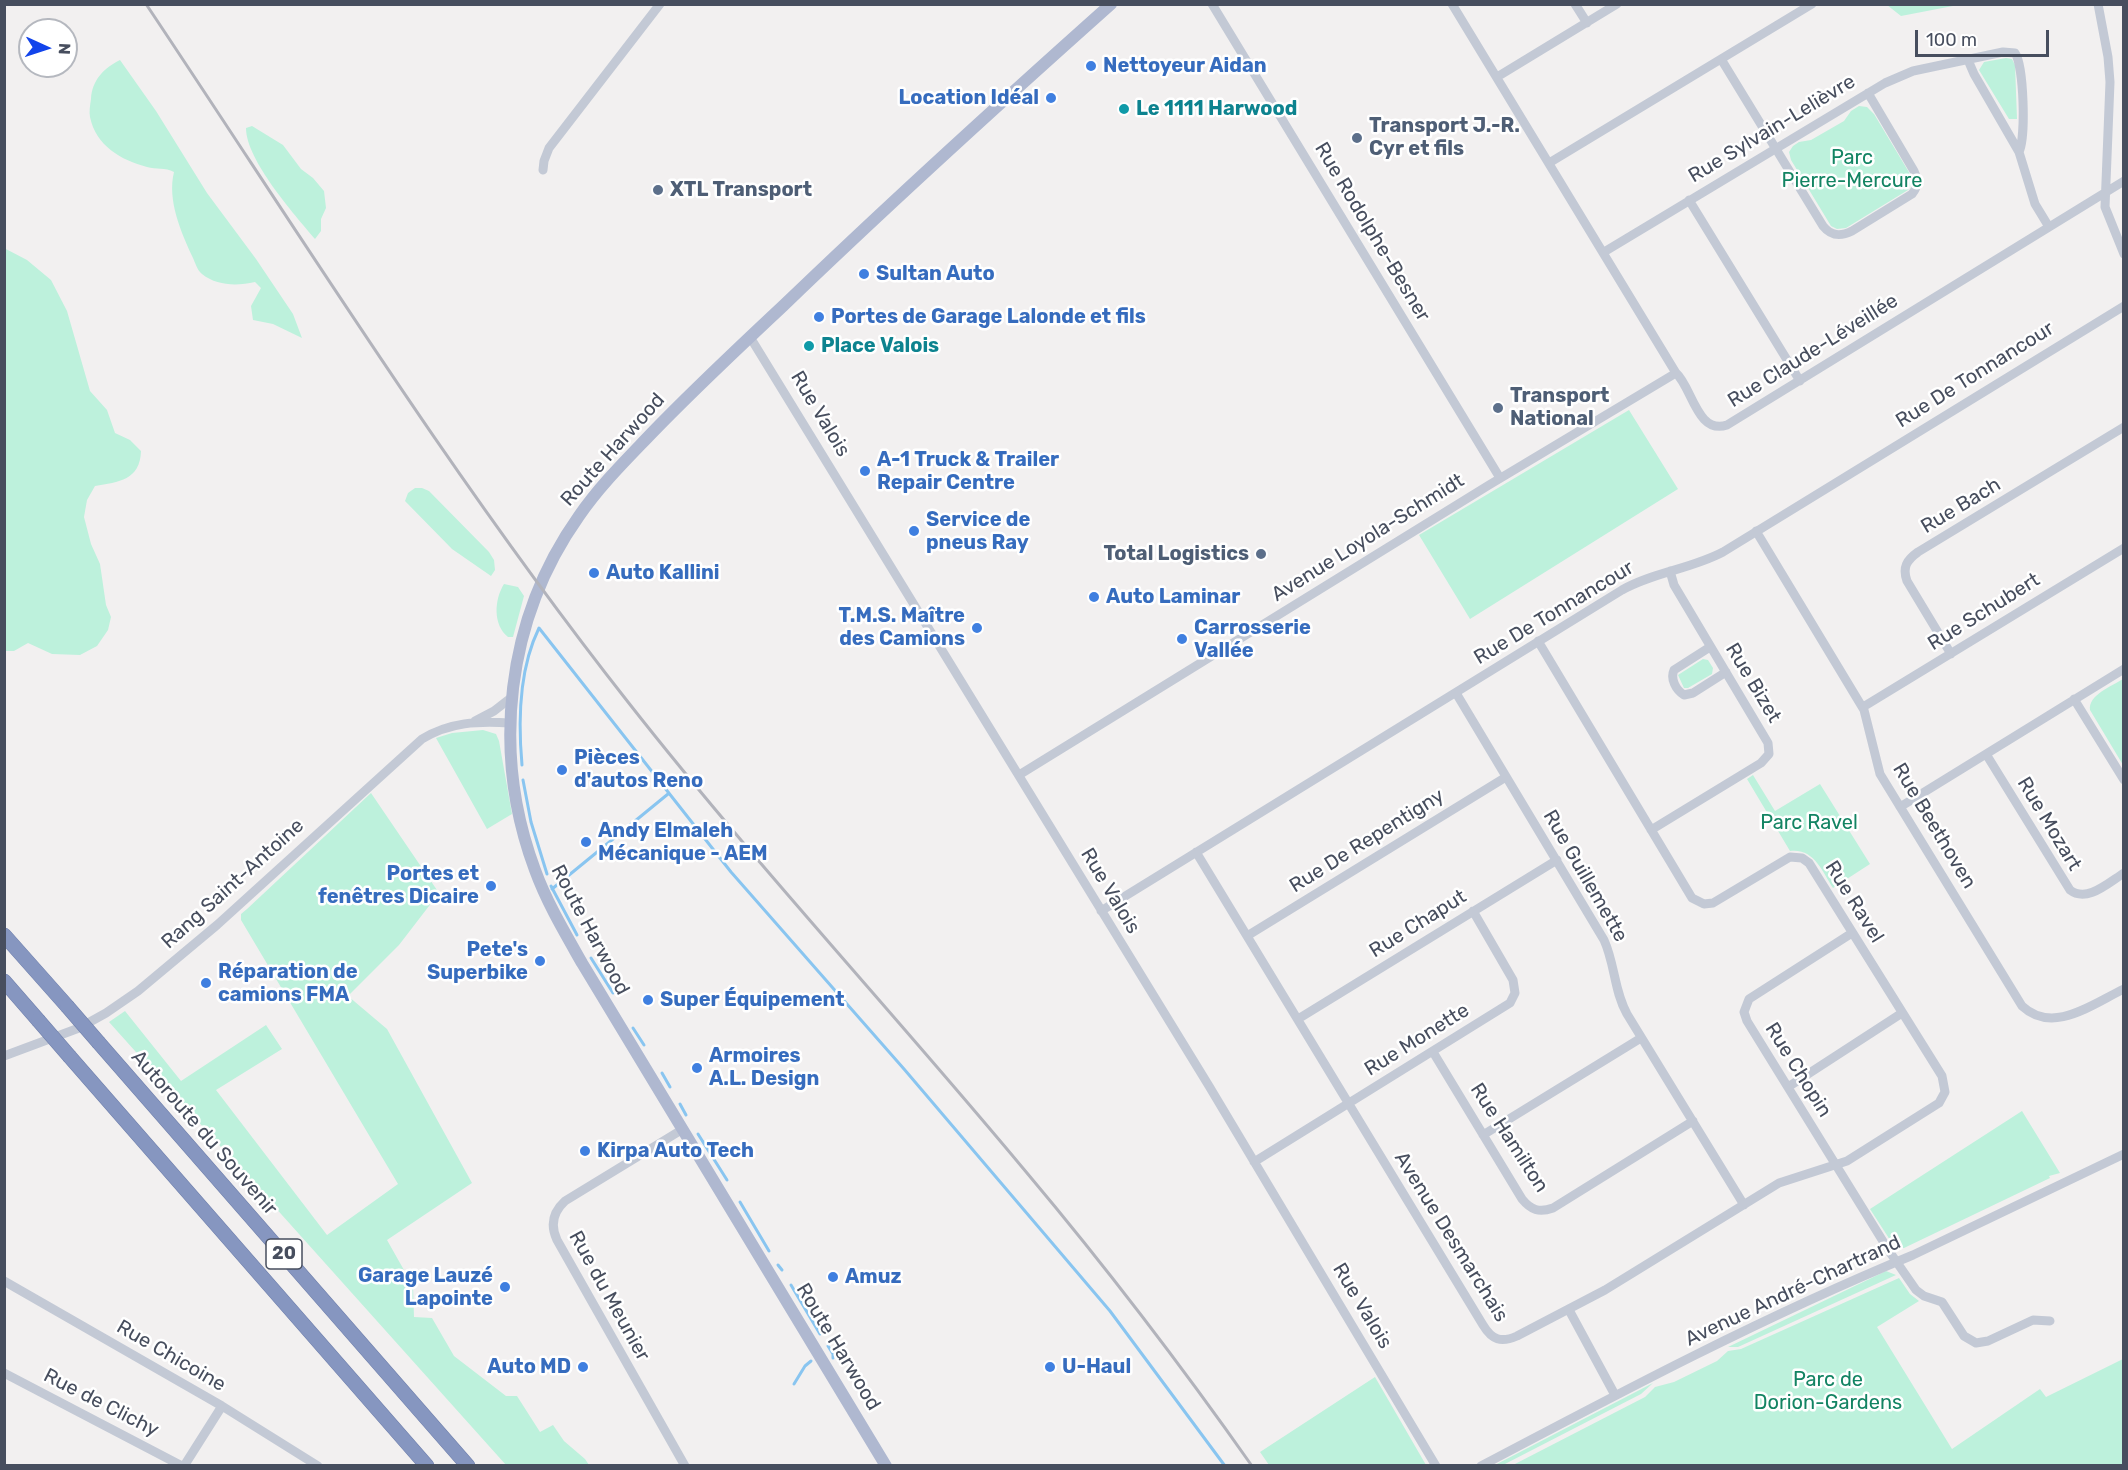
<!DOCTYPE html>
<meta charset="utf-8">
<style>
body{margin:0}
#map{position:relative;width:2128px;height:1470px;overflow:hidden;background:#f2f0f0;font-family:Rubik,sans-serif}
canvas{display:block}
.frame{position:absolute;inset:0;border:6px solid #474e5e;pointer-events:none}
.north{position:absolute;left:18px;top:18px;width:60px;height:60px;box-sizing:border-box;background:#fff;border:2px solid #b5b8bf;border-radius:50%;rotate:93deg;font-size:16px;font-weight:700;line-height:24px;text-align:center;color:#474e5e}
.north::after{content:'';display:block;margin:auto;width:21px;height:27px;background:#1244eb;clip-path:polygon(50% 0,100% 100%,50% 72%,0 100%)}
.scale{position:absolute;left:1915px;top:30px;width:134px;height:27px;box-sizing:border-box;border:3px solid #474e5e;border-top:0;padding-left:8px;font-size:18px;line-height:21px;white-space:nowrap;color:#474e5e;-webkit-text-stroke:4px #fff;paint-order:stroke}
</style>
<div id="map">
<canvas width="2128" height="1470"></canvas>
<div class="frame"></div>
<div class="north">N</div>
<div class="scale">100 m</div>
</div>
<script>
const ctx = document.querySelector('canvas').getContext('2d');
ctx.lineJoin = 'round';
function paint(path, color) {
  ctx.fillStyle = color;
  ctx.fill(path, 'evenodd');
}
function stroke(path, color, width, dash) {
  ctx.strokeStyle = color;
  ctx.lineWidth = width;
  ctx.lineCap = dash ? 'butt' : 'round';
  ctx.setLineDash(dash || []);
  ctx.stroke(path);
}
function label(font, color, halo, rows, align = 'center') {
  ctx.font = font + ' Rubik,sans-serif';
  ctx.lineWidth = 5;
  ctx.setLineDash([]);
  ctx.textBaseline = 'middle';
  ctx.strokeStyle = halo;
  ctx.fillStyle = color;
  for (const [text, x, y, turn = 0] of rows) {
    ctx.save();
    ctx.translate(x, y);
    ctx.rotate((+turn || 0) * Math.PI / 180);
    ctx.textAlign = isNaN(turn) ? turn : align;
    if (halo) ctx.strokeText(text, 0, 0);
    ctx.fillText(text, 0, 0);
    ctx.restore();
  }
}
paint(new Path2D(`
 M1887,5H1958L1901,16Z
 M2006,58L2012,59L2015,65L2017,119H2009L1979,70L1984,62Z
 M120,60L156,111L207,193L256,259L293,314L302,338L273,324L253,320L251,306L261,288L255,282C237,286 217,286 202,274C197,270 195,262 193,258C181,232 167,200 174,172C165,167 156,170 147,167C121,160 96,146 90,117C89,112 90,105 91,99C92,80 104,68 120,60Z
 M1859,106L1867,107L1874,114L1910,174L1912,182L1908,190L1846,228L1837,229L1831,226L1791,160L1789,152L1793,146L1799,142L1811,140L1844,121L1851,111Z
 M252,126L283,145L301,169L313,178L324,191L326,208L321,219V231L315,239C294,214 246,160 246,128Z
 M4,248L27,260L51,280L67,311L90,391L107,410L115,433L130,440L141,451C140,480 119,482 95,486L87,500L84,517L91,544L100,564L106,605L111,617L108,630L97,646L80,655L52,654L28,643L14,651H5Z
 M1629,410L1678,489L1470,619L1419,535Z
 M415,488H422L429,491L489,552L494,560L495,570L491,576L452,549L405,501L408,493Z
 M504,584L518,587L524,596L513,637H508C493,625 494,600 504,584Z
 M1703,659L1708,660L1713,668L1712,674L1688,688H1684L1678,675Z
 M2123,679V765L2090,710C2088,695 2112,686 2123,679Z
 M483,730L496,734L499,741L512,814L487,829L436,738L452,733Z
 M1753,775L1775,811L1820,784L1870,864L1833,888C1822,871 1814,848 1790,851L1747,779Z
 M371,793L439,893L399,945L348,996L387,1029L472,1183L387,1240L413,1286L414,1317L432,1318L454,1356L506,1396H517L540,1432L553,1425L564,1441L585,1459L589,1465H506L109,1022L125,1011L181,1081L266,1025L282,1049L216,1090L327,1235L398,1184L241,920V914L247,909Z
 M2022,1111L2060,1173L2049,1176L2050,1178L1904,1248H1898L1894,1242L1892,1243L1870,1209Z
 M1886,1271L1896,1275L1738,1347H1728Z
 M1899,1278L1910,1294L1919,1301L1877,1327L1952,1449L2040,1389L2046,1397L2123,1359V1465H1513L1645,1397L1655,1387L1674,1382L1717,1361L1728,1351L1741,1349Z
 M1375,1377L1426,1465H1269L1260,1452Z
 M1653,1383L1641,1394L1503,1465H1495Z`), '#bdf1dc');
stroke(new Path2D(`
 M522,765C518,721 519,669 539,628L731,872L904,1069L1110,1311L1225,1466
 M523,780L531,822L547,874
 M551,886L577,935
 M552,889L668,794
 M591,958L613,993
 M633,1028L644,1045
 M662,1073L670,1087
 M680,1104L686,1115
 M698,1134L727,1180
 M740,1202L769,1251
 M778,1265L782,1270
 M791,1285L820,1334
 M828,1346L833,1354V1358
 M794,1384L805,1366L811,1361`), '#89c5f0', 3);
const highway = new Path2D(`
 M4,935L67,1006
 M4,981L38,1020
 M99,1043L468,1466
 M70,1057L427,1466`);
stroke(highway, '#7181ac', 15);
stroke(new Path2D(`
 M1212,4L1500,478
 M1452,4L1676,373C1692,387 1697,435 1727,425L2124,181
 M1575,4L1587,23
 M2098,4L2108,57L2110,82L2105,207L2124,254
 M1721,59L1823,226C1831,236 1840,237 1852,231L1912,194C1918,187 1918,179 1914,171L1868,93
 M1968,60L1974,74L2019,152L2035,204L2049,227
 M1497,77L1617,4
 M1549,163L1812,4
 M543,170L544,161L549,148L660,4
 M1689,200L1800,381
 M1604,252L1885,83L1913,71L2003,52L2015,53C2024,66 2026,137 2019,152
 M750,337L1209,1086L1436,1466
 M1756,531L1864,710L1880,774L2022,1006C2053,1035 2092,1004 2124,989
 M1710,647L1674,670C1670,679 1676,690 1684,695L1693,693L1726,672
 M1951,654L1907,581C1902,567 1907,560 1918,552L2124,427
 M1456,693L1604,940C1615,964 1614,991 1627,1014L1744,1205
 M2074,699L2124,780
 M1863,707L2124,548
 M475,721L494,711L512,697
 M1986,754L2070,890C2087,903 2108,883 2124,873
 M1019,775L1489,485L1676,373
 M1900,807L2124,669
 M1651,830L1761,763L1769,754L1768,743L1674,585L1670,571
 M1196,852L1483,1325C1492,1340 1501,1343 1517,1336L1605,1290L1779,1183L1847,1161L1939,1103L1945,1092L1942,1076L1809,863L1802,858L1790,857L1713,903L1704,904L1692,898L1538,641
 M1101,911L1622,590C1654,572 1691,569 1723,552L2124,306
 M1852,933L1749,999L1744,1012L1747,1021L1889,1251L1916,1290L1924,1296L1942,1302L1964,1336L1976,1343L1988,1341L2033,1320L2050,1321
 M1247,936L1506,777
 M1298,1019L1557,860
 M1433,1052L1522,1199C1531,1210 1539,1213 1553,1208L1693,1121
 M4,1056L79,1028L106,1013L138,991L217,925L422,739C450,722 478,721 510,723
 M1788,1087L1902,1013
 M683,1129L565,1201C553,1212 550,1225 557,1240L685,1466
 M1483,1135L1641,1038
 M1254,1162L1510,1003L1515,993L1513,980L1473,911
 M4,1281L222,1406L318,1466
 M1569,1310L1615,1395
 M4,1373L182,1466
 M184,1466L222,1406
 M1481,1466C1623,1391 1765,1316 1913,1255L2124,1154`), '#c3c9d5', 9);
stroke(new Path2D(`
 M886,1466L582,963C565,933 547,903 535,870C491,752 506,619 579,516C599,487 623,463 647,438C691,392 737,349 783,306C890,203 1000,103 1111,4`), '#afb8d0', 12);
stroke(highway, '#8696c0', 14);
stroke(new Path2D(`
 M146,4C303,239 453,480 628,702C755,864 896,1015 1027,1173C1106,1267 1181,1365 1252,1466`), '#b2b3bb', 3);
const highwayBridge = new Path2D(`
 M67,1006L99,1043
 M38,1020L70,1057`);
stroke(highwayBridge, '#7181ac', 15, []);
stroke(highwayBridge, '#8696c0', 14);
for (const [x, y, r, color] of [
 [1091,66,6,"#3f7fe0"],
 [1051,98,6,"#3f7fe0"],
 [1124,109,6,"#0f9aa8"],
 [1357,138,6,"#5c6f8a"],
 [658,190,6,"#5c6f8a"],
 [864,274,6,"#3f7fe0"],
 [819,317,6,"#3f7fe0"],
 [809,346,6,"#0f9aa8"],
 [1498,408,6,"#5c6f8a"],
 [865,471,6,"#3f7fe0"],
 [914,531,6,"#3f7fe0"],
 [1261,554,6,"#5c6f8a"],
 [594,573,6,"#3f7fe0"],
 [1094,597,6,"#3f7fe0"],
 [977,628,6,"#3f7fe0"],
 [1182,639,6,"#3f7fe0"],
 [562,770,6,"#3f7fe0"],
 [586,842,6,"#3f7fe0"],
 [491,886,6,"#3f7fe0"],
 [540,961,6,"#3f7fe0"],
 [206,983,6,"#3f7fe0"],
 [648,1000,6,"#3f7fe0"],
 [697,1068,6,"#3f7fe0"],
 [585,1151,6,"#3f7fe0"],
 [833,1277,6,"#3f7fe0"],
 [505,1287,6,"#3f7fe0"],
 [583,1367,6,"#3f7fe0"],
 [1050,1367,6,"#3f7fe0"]
]) {
  const dot = new Path2D();
  dot.arc(x, y, r, 0, 2 * Math.PI);
  ctx.fillStyle = color;
  ctx.fill(dot);
  stroke(dot, '#fff', 2);
}
for (const [x, y, w] of [
 [284,1254,36]
]) {
  const box = new Path2D();
  box.roundRect(x - w / 2, y - 15, w, 30, 4.5);
  ctx.fillStyle = '#fff';
  ctx.fill(box);
  stroke(box, '#474e5e', 1.5);
}
label('bold 18px', '#474e5e', null, [
 ["20",284,1254]
]);
label('bold 20px', '#366cbe', '#fff', [
 ["Nettoyeur Aidan",1103,66],
 ["Location Idéal",1039,98,"right"],
 ["Sultan Auto",876,274],
 ["Portes de Garage Lalonde et fils",831,317],
 ["A-1 Truck & Trailer",877,460],
 ["Repair Centre",877,483],
 ["Service de",926,520],
 ["pneus Ray",926,543],
 ["Auto Kallini",606,573],
 ["Auto Laminar",1106,597],
 ["T.M.S. Maître",965,616,"right"],
 ["des Camions",965,639,"right"],
 ["Carrosserie",1194,628],
 ["Vallée",1194,651],
 ["Pièces",574,758],
 ["d'autos Reno",574,781],
 ["Andy Elmaleh",598,831],
 ["Mécanique - AEM",598,854],
 ["Portes et",479,874,"right"],
 ["fenêtres Dicaire",479,897,"right"],
 ["Pete's",528,950,"right"],
 ["Superbike",528,973,"right"],
 ["Réparation de",218,972],
 ["camions FMA",218,995],
 ["Super Équipement",660,1000],
 ["Armoires",709,1056],
 ["A.L. Design",709,1079],
 ["Kirpa Auto Tech",597,1151],
 ["Garage Lauzé",493,1276,"right"],
 ["Lapointe",493,1299,"right"],
 ["Amuz",845,1277],
 ["Auto MD",571,1367,"right"],
 ["U-Haul",1062,1367]
], 'left');
label('bold 20px', '#0d838f', '#fff', [
 ["Le 1111 Harwood",1136,109],
 ["Place Valois",821,346]
], 'left');
label('bold 20px', '#4e5e75', '#fff', [
 ["Transport J.-R.",1369,126],
 ["Cyr et fils",1369,149],
 ["XTL Transport",670,190],
 ["Transport",1510,396],
 ["National",1510,419],
 ["Total Logistics",1249,554,"right"]
], 'left');
label('20px', '#474e5e', '#fff', [
 ["Rue Sylvain-Lelièvre",1772,129,-31],
 ["Rue Rodolphe-Besner",1372,232,59],
 ["Rue Claude-Léveillée",1813,351,-32],
 ["Rue De Tonnancour",1975,375,-32],
 ["Rue Valois",820,414,59],
 ["Route Harwood",613,450,-48],
 ["Rue Bach",1961,506,-31],
 ["Avenue Loyola-Schmidt",1368,538,-32],
 ["Rue Schubert",1984,612,-32],
 ["Rue De Tonnancour",1554,613,-31],
 ["Rue Bizet",1753,683,59],
 ["Rue Mozart",2049,824,59],
 ["Rue Beethoven",1934,826,59],
 ["Rue De Repentigny",1367,841,-32],
 ["Rue Guillemette",1585,876,60],
 ["Rang Saint-Antoine",233,884,-42],
 ["Rue Valois",1110,891,59],
 ["Rue Ravel",1854,902,58],
 ["Rue Chaput",1418,924,-32],
 ["Route Harwood",590,930,62],
 ["Rue Monette",1417,1040,-32],
 ["Rue Chopin",1798,1070,58],
 ["Autoroute du Souvenir",204,1133,49],
 ["Rue Hamilton",1509,1138,57],
 ["Avenue Desmarchais",1451,1237,58],
 ["Avenue André-Chartrand",1793,1291,-25],
 ["Rue du Meunier",609,1296,61],
 ["Rue Valois",1362,1306,59],
 ["Route Harwood",838,1347,59],
 ["Rue Chicoine",171,1356,30],
 ["Rue de Clichy",101,1403,27]
]);
label('20px', '#138463', '#fff', [
 ["Parc",1852,158],
 ["Pierre-Mercure",1852,181],
 ["Parc Ravel",1809,823],
 ["Parc de",1828,1380],
 ["Dorion-Gardens",1828,1403]
]);
</script>
